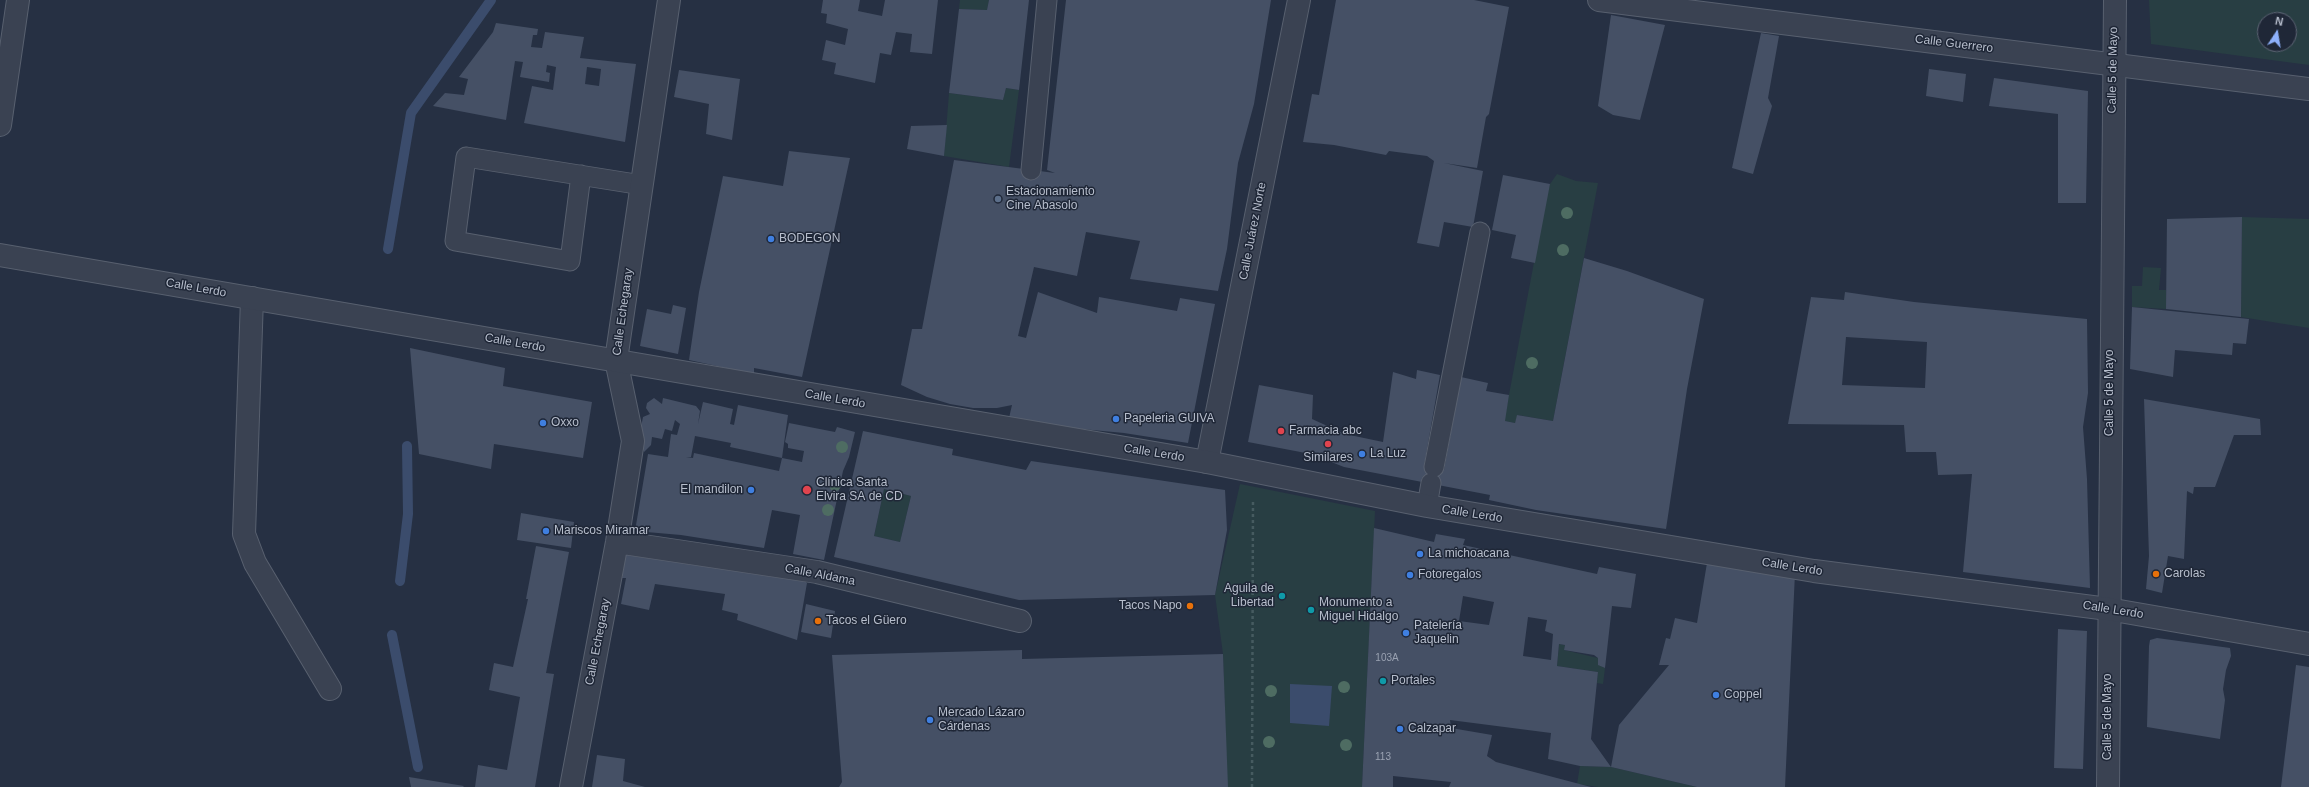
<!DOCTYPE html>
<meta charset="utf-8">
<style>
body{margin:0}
#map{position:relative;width:2309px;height:787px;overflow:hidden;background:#263043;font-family:Arial,sans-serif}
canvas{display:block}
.north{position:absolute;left:2257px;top:12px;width:40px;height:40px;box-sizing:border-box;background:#1f2737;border:1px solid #5c6373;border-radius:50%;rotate:12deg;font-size:11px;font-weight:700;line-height:16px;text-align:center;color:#b7becc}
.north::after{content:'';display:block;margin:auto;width:14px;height:18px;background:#8db0fb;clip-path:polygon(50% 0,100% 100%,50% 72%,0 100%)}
</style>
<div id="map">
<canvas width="2309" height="787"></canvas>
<div class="north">N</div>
</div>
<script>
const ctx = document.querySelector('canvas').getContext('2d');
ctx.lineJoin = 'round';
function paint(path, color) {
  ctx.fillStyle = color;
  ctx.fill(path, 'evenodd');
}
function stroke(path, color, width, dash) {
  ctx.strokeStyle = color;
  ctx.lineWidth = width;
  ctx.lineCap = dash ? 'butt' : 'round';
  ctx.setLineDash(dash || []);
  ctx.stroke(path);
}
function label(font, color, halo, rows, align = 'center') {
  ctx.font = font + ' Arial,sans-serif';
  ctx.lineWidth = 3;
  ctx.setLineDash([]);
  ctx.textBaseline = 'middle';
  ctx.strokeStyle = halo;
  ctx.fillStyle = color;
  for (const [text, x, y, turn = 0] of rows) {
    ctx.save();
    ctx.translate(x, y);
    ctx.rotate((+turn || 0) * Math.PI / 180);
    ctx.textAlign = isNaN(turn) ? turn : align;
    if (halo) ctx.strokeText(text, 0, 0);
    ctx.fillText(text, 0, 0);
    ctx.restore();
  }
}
paint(new Path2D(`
 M960,0H989L987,10L959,9Z
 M2149,0H2309V65L2151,44ZM2265,20H2289V44H2265Z
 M1006,88L1019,90L1009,167L944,156L949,93L1003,100Z
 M1557,174L1576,181L1598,183L1553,421L1518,415L1515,423L1504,421L1546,199L1550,184Z
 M2242,217L2309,219V328L2241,317Z
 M2143,267L2161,268L2159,290H2166V309L2132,307V286H2142Z
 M1240,484L1375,511L1362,787H1227L1223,654L1215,595Z
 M884,489L911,496L900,542L874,536Z
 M1559,644L1565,645L1564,650L1598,658L1599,665L1605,668L1603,684L1597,683L1598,672L1557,666Z
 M1580,766L1611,767L1697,787H1598L1577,784Z`), '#283e43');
paint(new Path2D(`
 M1290,684L1332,686L1329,726L1290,723Z`), '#3b4c6c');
stroke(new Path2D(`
 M388,249L411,113L491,0
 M400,581L408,514L407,446
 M392,635L418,767`), '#3b4c6c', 10);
paint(new Path2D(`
 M823,0H860L858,11L882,16L885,0H938L932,54L910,52L912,34L896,32L891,55L880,53L875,83L834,74L836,63L822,60L826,40L845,45L848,29L826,23L827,14L821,13Z
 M989,0H1029L1019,90L1006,88L1003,100L949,93L959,9L987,10Z
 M1066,0H1271L1254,104L1238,163L1227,249L1218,291L1130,279L1140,241L1086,232L1077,276L1034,267L1018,336L1026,338L1038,292L1097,313L1099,297L1177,311L1180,298L1215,304L1188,443L1124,433L1071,428L1009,418L1012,405L997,408H973L950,404L927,397L901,385L912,329H922L954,160L1055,173L1047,170Z
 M1336,0H1474L1509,7L1489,114L1486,117L1477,168L1444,163L1483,171L1473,227L1444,222L1439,247L1417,243L1434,161L1427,156L1389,151L1386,155L1334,145L1303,142L1312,94L1319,95Z
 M1611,15L1665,25L1640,120L1613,115L1598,106Z
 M496,23L538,29L537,35H533L531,47L542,48L545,32L584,37L580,58L636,64L625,142L524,123L532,86L553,90L556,67L547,65L546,72L550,73L549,82L520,77L523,62L515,61L506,120L433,106L445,93L464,95L468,79L459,77L493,32ZM587,67L601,69L599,86L585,84Z
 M1761,33L1779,36L1768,98L1772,106L1753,174L1732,168Z
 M1929,69L1966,74L1963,102L1926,96Z
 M679,70L740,79L732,140L706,134L709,104L674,97Z
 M1994,78L2088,91L2086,203H2058V114L1989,106Z
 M947,125L944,156L907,149L911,126Z
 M789,151L850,158L802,377L754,368V374L689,360L699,292L723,176L783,186Z
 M1503,175L1550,184L1535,263L1511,258L1516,235L1492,230Z
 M2242,217L2241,317L2166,309L2167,219Z
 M1584,258L1627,271L1704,299L1687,389L1666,529L1536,510L1489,500L1490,495L1344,467L1311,454L1248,442L1259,385L1313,395L1312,419L1345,434L1383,442L1393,372L1416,379L1417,370L1440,375L1424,466L1444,470L1461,377L1488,383L1486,391L1509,395L1505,421L1515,423L1517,415L1553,421Z
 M1845,292L1914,302L2087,319L2088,393L2083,427L2087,479L2090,588L1963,572L1972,474L1938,475L1936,452H1906L1904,425L1788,424L1811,297L1844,300ZM1846,337L1927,342L1925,388L1842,385Z
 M673,305L686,308L678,354L640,346L647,309L671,314Z
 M2132,307L2249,319L2246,344L2233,343L2232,355L2175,350L2173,377L2130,369Z
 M410,348L505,368L503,386L592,402L583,458L494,444L491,469L419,454Z
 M654,398L662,404L663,398L696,406L700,411L698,424L703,402L733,409L730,424L734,425L738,405L788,415L782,458L802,462L804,451L788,448V444L785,442L789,423L835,432L837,427L855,432L849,457L843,471L824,560L793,554L800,515L772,510L764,548L681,535L635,531L648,454L668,457L671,434L677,435L680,424L675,420L672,431L665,429L662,439L652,437L651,445L644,452L639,437L643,417L650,414L646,408L647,403ZM695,436L731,443L730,447L782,458L779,471L694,453L693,458L686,457H691Z
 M2144,399L2260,419L2261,435H2234L2215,487H2194L2193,494L2187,491L2184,559L2168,556L2162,593L2146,589L2149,556Z
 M863,431L953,449L952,455L1026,470L1031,461L1225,490L1227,530L1215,595L1019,600L834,557ZM884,489L911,496L900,542L874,536Z
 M521,513L574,522L571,548L517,540Z
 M1374,528L1434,542L1436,534L1465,539L1463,545L1597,574L1599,567L1636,574L1631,608L1612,606L1605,668L1598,665V658L1594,655L1564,650L1565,645L1559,644L1557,666L1598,672L1591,739L1611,767L1580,766L1548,759L1551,733L1450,720L1451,728L1492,735L1487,756L1496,762L1591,787H1449L1451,782L1393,776V787H1362ZM1463,596L1494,602L1489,625L1459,621ZM1528,617L1547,620L1545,631L1553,634L1551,660L1523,656Z
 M536,546L569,552L546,673L554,674L535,787H475L478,765L507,770L520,697L489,690L494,663L513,667L528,599H526Z
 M626,553L803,580L807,583L797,640L737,620L738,614L722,610L725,594L655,584L649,610L621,604L626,578H622Z
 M1708,557L1795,573L1785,787H1697L1611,767L1619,725L1669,665H1659L1666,638L1670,639L1675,618L1697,623Z
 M806,604L835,611L831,638L801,632Z
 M2058,629L2087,631L2083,769L2054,768Z
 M2157,638L2230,648L2231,656L2226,670L2223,689L2225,700L2220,739L2147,727L2149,646L2150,640Z
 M1022,650V659L1223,654L1228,787H839L842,782L832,655Z
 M2296,665L2309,667V787H2281Z
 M597,755L625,759L623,781L645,787H592Z
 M409,777L464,786L463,787H411Z`), '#455065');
const service = new Path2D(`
 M1031,170L1047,0
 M581,175L570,261L455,241L466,157L642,185
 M1434,467L1480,232
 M1427,506L1431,483`);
const minor = new Path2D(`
 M252,298L244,534L255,563L330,689
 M1207,462L1299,0
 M617,542L817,572L1020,621
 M571,787L617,542L633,441L616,360L669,0
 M2108,787L2115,0`);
const tertiary = new Path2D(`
 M1599,0L2309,89
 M0,125L18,0
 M0,255L1207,462L1427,506L1814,571L2108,609L2309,644`);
stroke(service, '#58606f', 21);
stroke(minor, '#58606f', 24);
stroke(tertiary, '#58606f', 24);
stroke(new Path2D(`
 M1252,787L1253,501`), '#465b60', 2.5, [3, 3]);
stroke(service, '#3a4252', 19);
stroke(minor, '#3a4252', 22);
stroke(tertiary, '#3a4252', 22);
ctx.fillStyle = '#4e6c62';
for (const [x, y] of [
 [1567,213],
 [1563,250],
 [1532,363],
 [842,447],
 [835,485],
 [828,510],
 [1344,687],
 [1271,691],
 [1269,742],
 [1346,745]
]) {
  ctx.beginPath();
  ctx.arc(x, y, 6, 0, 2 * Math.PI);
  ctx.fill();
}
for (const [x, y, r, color] of [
 [998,199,4,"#5c6f8a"],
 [771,239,4,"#3f7fe0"],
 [1116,419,4,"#3f7fe0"],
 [543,423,4,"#3f7fe0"],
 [1281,431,4,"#e0444e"],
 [1328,444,4,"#e0444e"],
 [1362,454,4,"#3f7fe0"],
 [751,490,4,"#3f7fe0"],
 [807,490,5,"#e0444e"],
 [546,531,4,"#3f7fe0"],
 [1420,554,4,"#3f7fe0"],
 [2156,574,4,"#e8710a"],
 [1410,575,4,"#3f7fe0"],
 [1282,596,4,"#0f9aa8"],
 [1190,606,4,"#e8710a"],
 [1311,610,4,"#0f9aa8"],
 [818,621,4,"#e8710a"],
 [1406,633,4,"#3f7fe0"],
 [1383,681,4,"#0f9aa8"],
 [1716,695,4,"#3f7fe0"],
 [930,720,4,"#3f7fe0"],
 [1400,729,4,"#3f7fe0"]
]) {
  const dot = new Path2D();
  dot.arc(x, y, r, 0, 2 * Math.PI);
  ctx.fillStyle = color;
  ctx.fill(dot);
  stroke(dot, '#1f2737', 1.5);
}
label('10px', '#9aa2b2', null, [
 ["103A",1387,658],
 ["113",1383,757]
]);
label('12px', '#b7becc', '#1f2737', [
 ["Calle Guerrero",1954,44,7],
 ["Calle 5 de Mayo",2113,70,-89],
 ["Calle Juárez Norte",1253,231,-79],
 ["Calle Lerdo",196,288,10],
 ["Calle Echegaray",623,312,-82],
 ["Calle Lerdo",515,343,10],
 ["Calle 5 de Mayo",2110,393,-90],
 ["Calle Lerdo",835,399,10],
 ["Calle Lerdo",1154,453,9],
 ["Calle Lerdo",1472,514,9],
 ["Calle Lerdo",1792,567,9],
 ["Calle Aldama",820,575,11],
 ["Calle Lerdo",2113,610,9],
 ["Calle Echegaray",598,642,-79],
 ["Calle 5 de Mayo",2108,717,-90]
]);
label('12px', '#b7becc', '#1f2737', [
 ["Estacionamiento",1006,192],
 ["Cine Abasolo",1006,206],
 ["BODEGON",779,239],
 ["Papeleria GUIVA",1124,419],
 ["Oxxo",551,423],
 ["Farmacia abc",1289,431],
 ["La Luz",1370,454],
 ["Similares",1328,458,"center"],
 ["Clínica Santa",816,483],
 ["Elvira SA de CD",816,497],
 ["El mandilon",743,490,"right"],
 ["Mariscos Miramar",554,531],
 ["La michoacana",1428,554],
 ["Carolas",2164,574],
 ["Fotoregalos",1418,575],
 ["Aguila de",1274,589,"right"],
 ["Libertad",1274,603,"right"],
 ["Monumento a",1319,603],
 ["Miguel Hidalgo",1319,617],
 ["Tacos Napo",1182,606,"right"],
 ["Tacos el Güero",826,621],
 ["Patelería",1414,626],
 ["Jaquelin",1414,640],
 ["Portales",1391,681],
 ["Coppel",1724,695],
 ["Mercado Lázaro",938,713],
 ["Cárdenas",938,727],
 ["Calzapar",1408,729]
], 'left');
</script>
